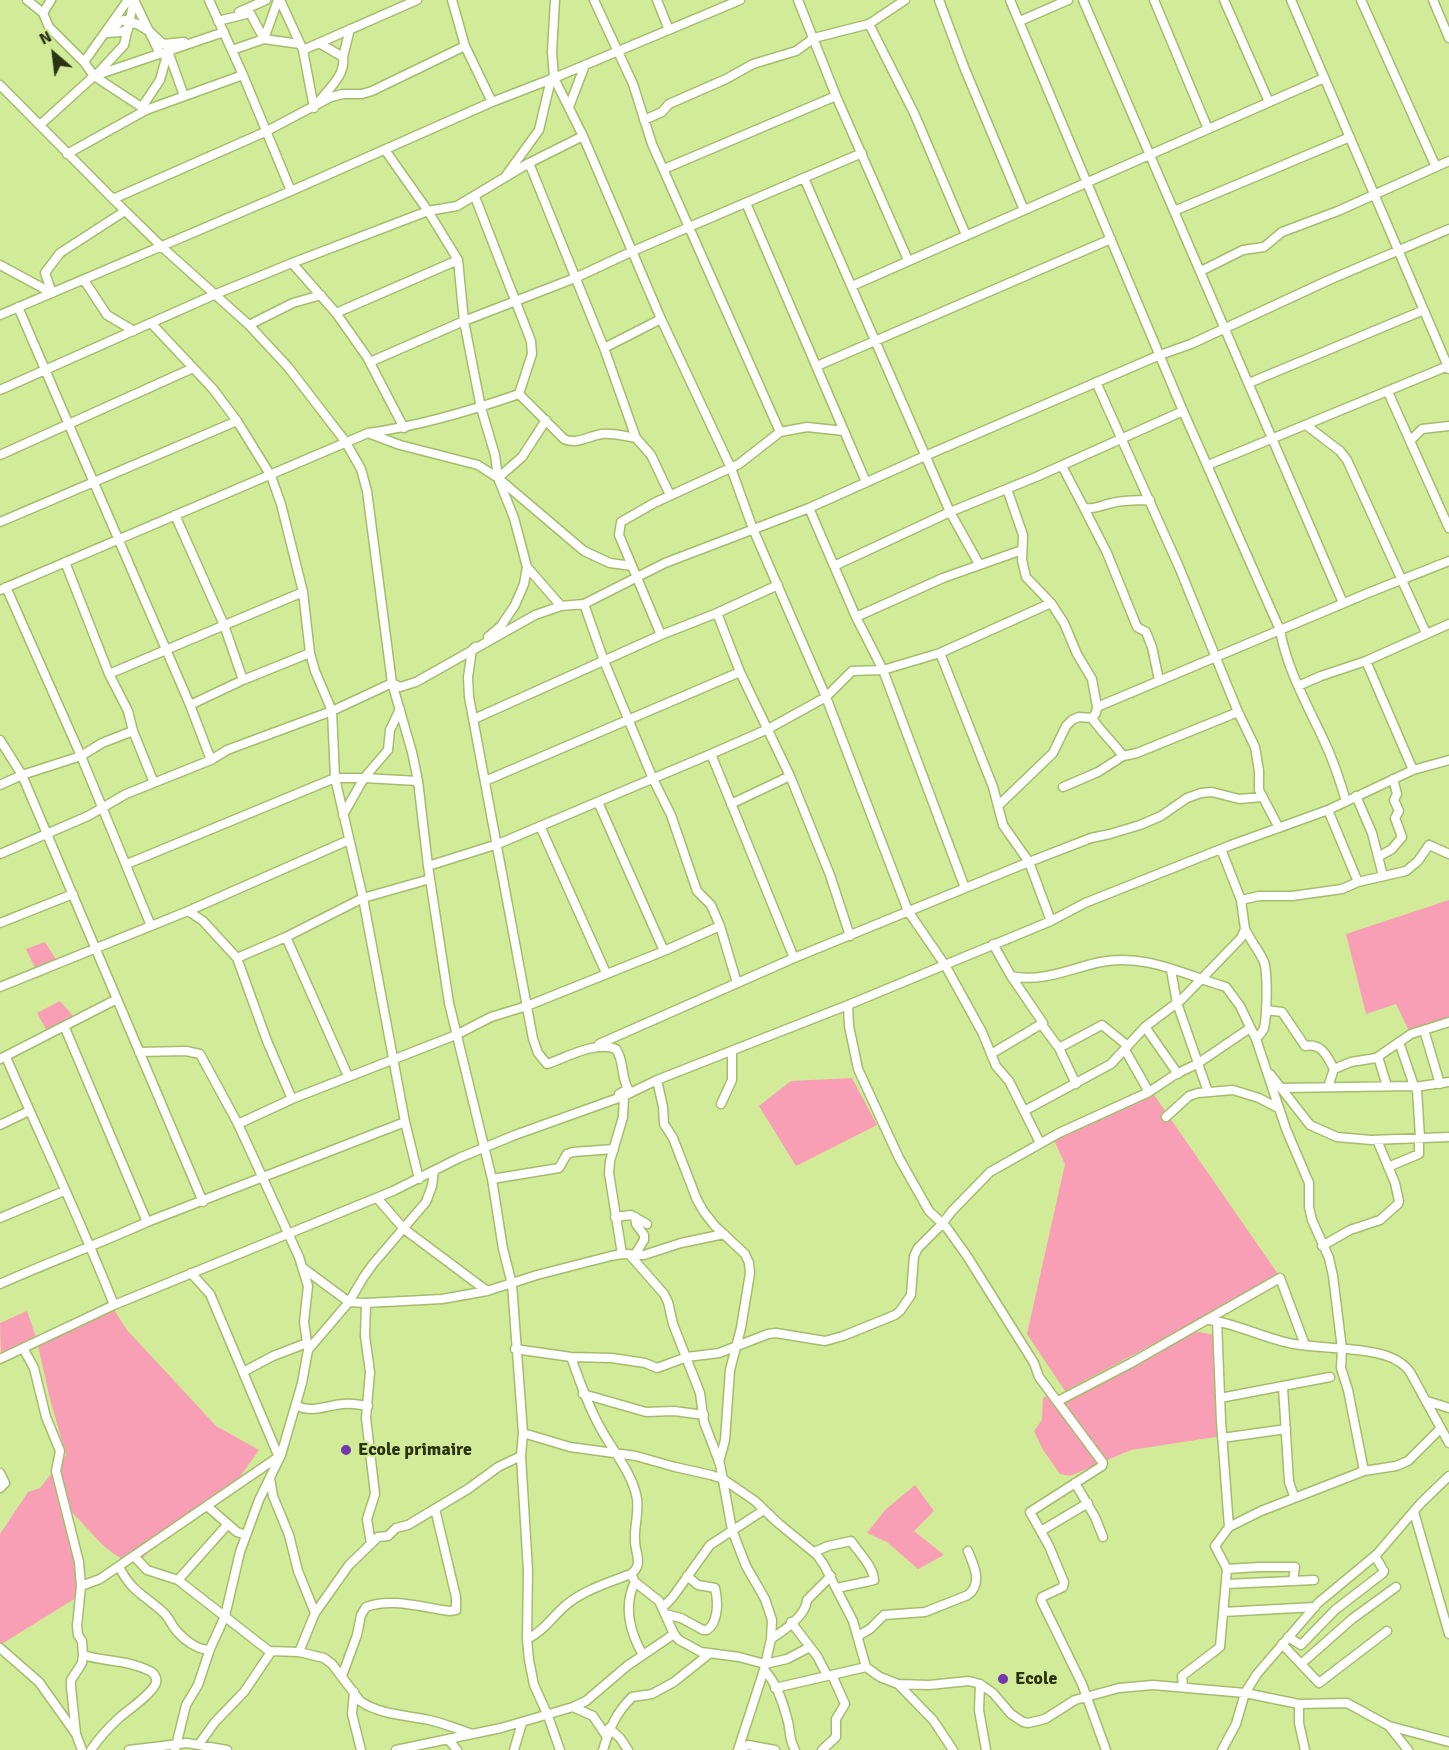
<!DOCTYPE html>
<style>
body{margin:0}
#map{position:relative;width:1449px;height:1750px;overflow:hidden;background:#d1eb99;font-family:Signika,sans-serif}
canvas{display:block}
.north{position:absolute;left:24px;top:24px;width:60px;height:60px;-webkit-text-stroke:4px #d1eb99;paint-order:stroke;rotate:332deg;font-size:16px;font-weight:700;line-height:24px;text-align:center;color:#293311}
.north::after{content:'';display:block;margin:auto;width:21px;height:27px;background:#293311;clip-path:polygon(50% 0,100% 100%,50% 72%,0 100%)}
</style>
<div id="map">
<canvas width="1449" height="1750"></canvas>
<div class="north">N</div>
</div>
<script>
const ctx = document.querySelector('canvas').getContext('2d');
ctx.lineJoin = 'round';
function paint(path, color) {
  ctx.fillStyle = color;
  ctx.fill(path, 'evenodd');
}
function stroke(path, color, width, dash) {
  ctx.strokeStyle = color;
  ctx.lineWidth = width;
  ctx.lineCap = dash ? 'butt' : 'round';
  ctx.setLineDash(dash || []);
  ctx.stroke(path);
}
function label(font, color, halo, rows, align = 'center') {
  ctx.font = font + ' Signika,sans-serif';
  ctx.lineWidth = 4.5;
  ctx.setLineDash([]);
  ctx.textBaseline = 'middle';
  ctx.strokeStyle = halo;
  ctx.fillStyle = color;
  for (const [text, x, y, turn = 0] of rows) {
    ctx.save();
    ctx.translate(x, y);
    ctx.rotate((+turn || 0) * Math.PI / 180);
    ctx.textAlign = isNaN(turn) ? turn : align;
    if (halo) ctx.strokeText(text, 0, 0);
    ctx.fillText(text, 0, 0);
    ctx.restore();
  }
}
paint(new Path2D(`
 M1449,900V1019L1409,1031L1396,1004L1366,1014L1346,934Z
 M45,942L57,961L35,968L26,949Z
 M60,1001L74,1017L48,1033L37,1013Z
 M852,1078L877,1125L796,1166L759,1106L791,1081Z
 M1152,1092L1280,1277L1065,1391L1027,1334L1065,1164L1053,1138Z
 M113,1308L127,1330L216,1426L259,1450L230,1491L169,1532L138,1563C108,1560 92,1530 71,1512L79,1596L0,1645V1534L28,1492L40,1488L66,1455L50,1399L38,1346Z
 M27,1311L36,1337L1,1354L0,1323Z
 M1199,1332L1215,1335L1222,1436L1131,1450L1070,1476L1060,1474L1043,1450L1034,1431L1042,1420L1043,1398L1053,1391L1058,1394L1063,1401L1186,1334Z
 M915,1485L934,1511L914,1531L944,1555L918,1569L887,1542L867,1533L885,1510Z`), '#f89fb6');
const street = new Path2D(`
 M27,0L43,13L49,27L84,62L94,76L146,110
 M134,0L160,54
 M209,0L243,75L291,191
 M280,0L303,50L314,108
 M452,0L465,46L492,102
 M555,0L552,52L554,78L583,136L661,319L731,468L753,529L826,697L908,911L945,965L982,1032L996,1066L1009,1081L1040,1143
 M594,0L633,84L652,144L780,432
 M657,0L669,30
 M798,0L836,96L908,260
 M939,0L964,67L1024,210
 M1010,0L1183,411L1280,630C1287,670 1308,706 1325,743C1334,762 1340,781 1346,801
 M1083,0L1343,603
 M1154,0L1208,129
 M1224,0L1269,102
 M1291,0L1449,369
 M1361,0L1436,167
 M1433,0L1449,38
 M239,12L266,0
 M43,13L51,0
 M218,21L250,13L264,39L300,44
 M1020,21L1068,0
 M869,24L914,113L966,235
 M128,29L121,32L107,33L113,29L120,21L125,20L129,25L135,23L149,31L163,44L184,42
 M232,50L264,39L278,0
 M303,50L417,0
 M343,57L350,29
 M84,62L128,0
 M97,74L124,45L134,1
 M0,85L113,199L162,247L249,325L288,367L345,441L361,469L367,491L392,683L412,752L418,781L428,866L449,1003L492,1179L503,1249L512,1284L523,1433L521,1456L528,1571L527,1639L529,1660L534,1685L548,1716L560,1750
 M318,103C328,89 346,75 343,57L319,43
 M142,107L160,80L168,51L184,96
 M569,107L585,65
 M644,120L662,112L669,104L726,79L753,64L796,51L814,38L869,24L905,0
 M40,125L94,76L224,32
 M385,150L428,211L458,260L464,321L481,408L495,455L498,478L584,551L610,563L632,566
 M67,154L146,110L243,75
 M529,163L604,348L636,438L651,455L670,495
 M664,169L836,96
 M505,177L539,130L551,79
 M804,178L950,512L979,564
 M475,197L531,341L532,354L519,394L564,439C576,445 589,436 602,434C613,433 625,436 636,438
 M113,199L265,132L331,97L343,94H362L372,91L465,46
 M746,203L866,482
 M1174,211L1350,137
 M292,263L336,313L367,357L404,428
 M0,265L52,293
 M1201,271L1243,250L1264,247L1282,232L1338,211L1449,161
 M84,280L107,315L134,331
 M852,286L1324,78
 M52,293L45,273L60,253L125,211
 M18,307L190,705L211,760
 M336,313L458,260
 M0,315L291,191L492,102L554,78L740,0
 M151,323L213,389L237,421L271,476L281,504L303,592L310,653L315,671L332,711L335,778L363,898L405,1122L419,1179
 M249,325L293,303L321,295
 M604,348L661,319
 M370,362L464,321L575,278L633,251L862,153
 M817,366L1111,239
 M1096,382L1179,567L1238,712L1255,747L1259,771V790L1279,828
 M1249,383L1424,310
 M0,390L216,294L292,263L428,211L457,206L529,163L583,136
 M1388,392L1449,528
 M1306,425L1340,451L1347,460L1426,633
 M368,433L400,445L478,465L498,478L514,518L527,567L524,584L515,605L501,626L488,637
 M1411,440L1422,429L1449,426
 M0,455L193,368
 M1208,465L1448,366
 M1062,466L1084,508C1094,510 1102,505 1112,503C1124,500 1138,500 1150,500
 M498,478L522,457L546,420
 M1007,489L1023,535L1022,560L1026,577L1051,603L1064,623L1077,654L1092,679L1097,707
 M809,508L856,617L883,670L965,888
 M1084,508L1107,553L1137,627L1146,632L1152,647L1159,680
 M175,515L224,625L243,680
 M0,522L237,421
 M65,562L109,674L128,711L133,731L154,783
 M834,566L950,512L1036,477L1183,411
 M527,567L561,606
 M6,587L81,756L151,926
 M0,590L368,433C420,426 470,411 519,394
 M584,604L604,661L653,779L671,815L697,891L711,905L720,926L737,983
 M717,613L740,672L790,776L830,875L850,936
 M856,617L943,578L1022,550
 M661,635L619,535L621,522L654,503L739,464L780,432L807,427L844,431
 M475,647L472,650L468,677L469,697L533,1039L538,1053L547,1064C568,1057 594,1041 616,1049C625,1063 620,1074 628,1089L619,1094
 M940,653L993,787L1003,825L1029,862L1051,921
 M1366,661L1413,770
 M109,674L303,592
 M1298,686L1321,676L1366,661L1449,624
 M190,705L243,680L310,653
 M1092,718C1101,732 1113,742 1123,756
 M474,719L661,635L717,613L778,585
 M0,740L22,775L203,1202
 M711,754L768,729L826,697L852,671L883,670L940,653L1051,603
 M485,781L740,672
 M0,785L22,775L81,756L102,743L133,731
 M1063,787L1098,772L1123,756L1137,753L1238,712
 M1356,796L1372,833L1383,876
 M598,802L664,951
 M731,804L790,776
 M999,805L1053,753L1066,726L1072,720L1079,717L1092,718L1096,713L1097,707L1368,593L1449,561
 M1328,810L1358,882
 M343,815L364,778L418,781
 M540,826L606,973
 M0,854L88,816L126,794L211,760L227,750L332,711L392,683L400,687L416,682L535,615L561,606L584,604L665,563L809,508L925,456L1160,355L1191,344L1329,280L1449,229
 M1378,857L1392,849L1402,837L1395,818L1399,811L1394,800L1397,794L1393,779
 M127,864L335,778H364L388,750L390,730L400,709
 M428,866L498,844L711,754L794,958
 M1241,900L1259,896H1292L1342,889L1358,882L1406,871L1418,861L1429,845L1449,854
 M188,911L203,921L237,958L267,1041L292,1099
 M0,923L73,894
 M1245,929C1250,940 1260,952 1264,962C1268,973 1267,1016 1264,1028C1263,1032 1259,1035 1256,1039
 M286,937L348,1076
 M993,944L1011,976C1043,983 1071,968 1101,962C1145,953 1185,975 1226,987L1240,1006L1256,1039L1286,1129L1309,1183V1207L1312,1220L1329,1258L1333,1276L1342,1349L1341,1368L1348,1390L1364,1471
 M237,958L286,937L363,898L430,879
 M1171,970L1177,1003L1208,1092
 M0,987L188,911L349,840
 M848,1005L849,1026L858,1069L899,1158L929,1211L947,1228L967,1256L1034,1363L1039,1377L1103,1463L1102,1466L1030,1512L1049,1546L1064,1582L1063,1587L1042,1597L1041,1600L1082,1684L1106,1750
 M1266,1010L1282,1012L1305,1046C1322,1043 1327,1056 1334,1069
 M1042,1025L1059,1048L1076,1084
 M1145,1027L1178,1074
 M65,1028L147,1222
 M1424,1030L1440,1084
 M1399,1042L1414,1086
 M599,1044L794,958L1029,862L1091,838L1110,834L1140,825L1161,816L1187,798L1201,793L1212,792L1239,799L1263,797
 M1059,1048L1102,1025L1128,1046
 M1125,1050L1149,1092
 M139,1052L186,1051L200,1054L238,1124L299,1257L308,1286L304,1322L307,1343L273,1356L243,1372
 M991,1054L1043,1023L1011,976
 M6,1057C42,1140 81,1221 114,1305
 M1378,1057L1387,1086
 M0,1059L117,999
 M1270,1074L1310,1125L1337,1137L1371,1140L1449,1137
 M657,1080L663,1107L664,1124L673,1138L697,1200L704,1212L715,1226L745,1254L749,1263L750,1273L741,1328L730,1370L725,1440L719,1462
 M1328,1087L1334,1069L1351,1062L1376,1058L1411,1034L1449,1022
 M1415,1087L1449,1082
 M1282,1088L1414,1086L1417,1090L1420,1137
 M721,1104L732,1080V1051
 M1024,1111L1111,1064L1145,1027L1182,999L1241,938L1245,929L1241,900L1221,849
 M1166,1117L1189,1096L1198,1093L1233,1090L1259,1098L1278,1108
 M238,1124L292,1099L456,1035L491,1017L527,1006L664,951L720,926
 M0,1125L29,1111
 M1388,1167L1419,1154V1137
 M492,1179L559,1168L567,1154L573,1152L614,1149
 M377,1198L404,1229L487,1291
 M615,1217L631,1215L647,1224
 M635,1217L636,1224L644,1235V1240L636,1253
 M0,1218L64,1191
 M1322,1246L1350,1230L1380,1220L1398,1204L1399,1201L1395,1183L1377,1140
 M622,1254L609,1173L610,1161L623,1117L624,1096
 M629,1254L664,1294L668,1302L673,1324L700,1393L704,1422L720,1464L732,1530L746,1566L765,1599L772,1620L771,1639L764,1670L738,1750
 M303,1268L349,1302L366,1303L442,1299L487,1291L537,1275L611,1256L622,1254L644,1255L681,1243L724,1234
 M191,1273L210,1294L278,1455
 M0,1284C49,1262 99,1244 147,1222L405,1122
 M366,1303L365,1336L370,1372L366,1418L375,1494L367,1519L371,1544
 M1209,1320C1239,1324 1265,1339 1294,1344C1325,1349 1358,1347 1387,1356C1396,1359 1405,1365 1410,1372L1449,1443
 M1217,1321L1221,1421L1229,1527
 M23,1348L34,1368L46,1417L60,1451L56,1471L79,1562L81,1586L77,1626L78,1635L82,1641L83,1655L82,1663L71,1680V1687L76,1734L82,1750
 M515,1349L571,1357L612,1358L645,1363L657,1368L687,1357L719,1353L768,1334L776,1333L825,1341L843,1336L895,1315L900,1311L911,1295L914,1256L918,1248L942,1224L952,1211L990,1172L1059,1133L1149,1092L1176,1074L1197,1064L1250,1028
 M571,1357C580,1382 588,1406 601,1429C613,1451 633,1474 637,1499C639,1513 634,1527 635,1540C635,1554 644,1564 631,1574L635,1582L659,1601L674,1634L679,1640L701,1652L739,1657L765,1664L787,1659L810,1647
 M0,1359L114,1305L393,1191L459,1158L515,1135L624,1096L657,1080L848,1005L1051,921L1085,903L1231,845L1328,810L1413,770L1449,760
 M1283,1387L1289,1482L1294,1496
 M583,1394L646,1412L674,1411L704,1415
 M1220,1398L1330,1377
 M1058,1401L1131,1363L1280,1278L1305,1345
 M1427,1401L1449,1408
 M296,1405C310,1414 328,1405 343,1404C351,1403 360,1405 368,1406
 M523,1433L570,1447L636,1456L675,1467L711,1475L723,1479L755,1501L778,1523L817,1555L824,1565L853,1621L866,1667L880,1677L898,1684L929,1685L969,1681L980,1684L993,1693L1011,1714L1023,1722L1028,1723L1045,1719L1075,1700L1119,1688L1153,1685L1245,1693L1299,1704L1347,1703L1389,1726L1449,1742
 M1222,1438L1286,1429
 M0,1473L5,1483L0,1488
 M270,1478L273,1496L289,1535L298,1571L315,1613
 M1075,1483L1095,1517L1103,1537
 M207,1506L237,1532L246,1535
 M1414,1512L1449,1634
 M1041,1531L1088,1503
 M814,1552L828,1546L851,1541C859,1553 873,1566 874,1580L870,1581L837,1588
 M134,1556L147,1570L178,1580L269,1651L299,1652L324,1658L332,1664L360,1701C380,1715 406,1715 429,1720C443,1723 457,1729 470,1733
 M119,1566C130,1591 146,1596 164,1613C169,1618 171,1624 175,1629C182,1638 199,1652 210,1649
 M1227,1569L1259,1567H1295L1293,1581
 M178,1580L228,1524
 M635,1582C623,1606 630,1633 643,1655
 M1226,1584L1314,1580
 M81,1586L100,1579L281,1455
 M663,1607L672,1598L710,1545L764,1510
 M1223,1612L1315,1607
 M665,1614L681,1618L703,1630H707C719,1622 718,1600 715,1588L698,1585L687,1576
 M791,1622L817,1656L827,1675
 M858,1636L870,1629L884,1615L925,1612L968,1595C983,1583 974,1566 968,1551
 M1288,1637L1301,1645L1335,1610L1383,1573L1384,1571L1375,1556
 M527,1639C544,1631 552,1617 566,1605C584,1590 610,1582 631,1574
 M771,1639C783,1631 806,1616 807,1600L831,1576
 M1282,1644L1319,1683L1387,1631
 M0,1648L39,1682L76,1734
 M299,1652L315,1613L349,1565L378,1537L388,1536L396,1528L408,1525L468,1489L498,1467L521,1456
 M83,1655C106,1662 129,1660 150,1671C155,1674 157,1678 156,1683C152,1694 128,1710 119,1718C108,1728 99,1738 91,1750
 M1301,1664L1352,1619L1396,1587
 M764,1670C775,1681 783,1702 787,1718C791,1730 788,1737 795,1750
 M342,1676L357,1635L361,1615L366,1607C391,1597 424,1608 450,1611L456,1610V1597L435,1509
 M898,1684L933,1720L953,1750
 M980,1684L979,1710L986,1750
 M1183,1687L1182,1676L1220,1647L1227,1569L1215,1546L1229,1527L1261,1511L1364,1471L1396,1466L1408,1461L1440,1429
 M775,1688L866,1667
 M354,1692L352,1714L361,1750
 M1299,1704V1723L1305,1750
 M573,1707L593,1716L607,1737
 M1389,1726L1408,1750
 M609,1728L620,1738L628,1750
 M448,1739L457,1750
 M199,1744L215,1722L244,1692L271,1652
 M129,1750L187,1743L227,1750
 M175,1750L186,1705L198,1685L210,1649L225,1616L240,1552L259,1500L281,1455L302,1383L308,1350L349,1302L363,1278L373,1264L426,1202L432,1186L434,1171
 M396,1750L501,1728L573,1707L586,1701L627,1666L674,1634
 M514,1750L522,1723
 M603,1750C609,1729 616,1713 632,1697L652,1694L674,1682L709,1654
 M738,1750L748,1745L775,1750
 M822,1750L836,1737V1719L845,1704L832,1675
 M1222,1750L1236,1724L1245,1693L1257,1674L1318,1603L1377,1554L1420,1504L1449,1476`);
stroke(street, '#a4bd6c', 11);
stroke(street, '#fff', 8);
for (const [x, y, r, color] of [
 [346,1450,6,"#7338ae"],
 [1003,1679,6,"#7338ae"]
]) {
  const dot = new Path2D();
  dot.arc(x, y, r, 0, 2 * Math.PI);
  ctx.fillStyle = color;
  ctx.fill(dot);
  stroke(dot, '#d1eb99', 2);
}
label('bold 18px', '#293311', '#d1eb99', [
 ["Ecole primaire",358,1450],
 ["Ecole",1015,1679]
], 'left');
</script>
